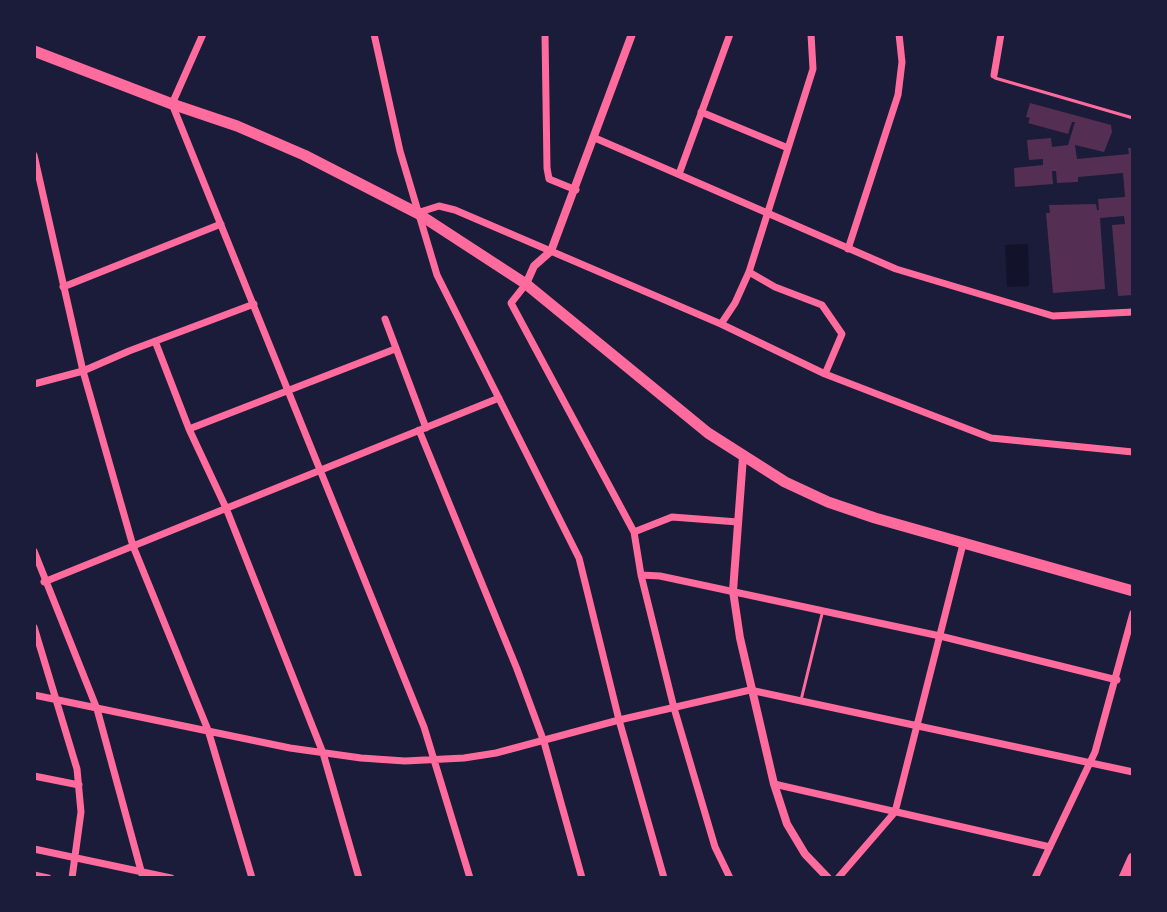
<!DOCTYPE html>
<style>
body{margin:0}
#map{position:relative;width:1167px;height:912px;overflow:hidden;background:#1b1b3a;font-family:Cabin,sans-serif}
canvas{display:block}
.frame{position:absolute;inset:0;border:36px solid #1b1b3a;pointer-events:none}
</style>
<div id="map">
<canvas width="1167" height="912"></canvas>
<div class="frame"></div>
</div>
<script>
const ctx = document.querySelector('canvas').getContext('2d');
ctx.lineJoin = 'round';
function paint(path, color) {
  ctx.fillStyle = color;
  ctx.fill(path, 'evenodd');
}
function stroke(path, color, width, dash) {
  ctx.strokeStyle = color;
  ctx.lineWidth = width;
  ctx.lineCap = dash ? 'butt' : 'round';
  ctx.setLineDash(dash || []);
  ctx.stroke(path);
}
paint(new Path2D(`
 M1028,244L1029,286L1007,287L1005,245Z`), '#12122b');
paint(new Path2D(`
 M1030,103L1111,125L1112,132L1104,152L1075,145L1077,159L1129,154L1128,148H1133V295L1118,296L1112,225L1125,224L1124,216L1100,218L1105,289L1053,293L1046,213H1050L1049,205L1096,204L1097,210H1099L1098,199L1125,197L1123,173L1078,177V182L1057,183L1056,171H1052L1053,184L1015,187L1014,168L1043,165V159L1029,160L1027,140L1051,138L1052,147L1068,145L1075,122H1072L1068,134L1028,123L1030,118L1026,117Z`), '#542f53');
stroke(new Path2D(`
 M995,78L1133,118
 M801,700L822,614`), '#ff6b9d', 3);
stroke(new Path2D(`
 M203,34L172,104L424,727L470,878
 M374,34L400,151L437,275L579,558L619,720L664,878
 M545,34L547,168L549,179L576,190
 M994,75L1001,34
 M701,112L788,148
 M595,138L896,269L1053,316L1133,312
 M34,155L83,371L133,546L208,730L252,878
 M679,174L730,34
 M417,213L439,206L455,210L721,324L825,374L991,438L1133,452
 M848,249L898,95L902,62L899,34
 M749,272L775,287L822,305L842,334L825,374
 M526,284L511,303L634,532L641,575L674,708L715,847L730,878
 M63,287L221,224
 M385,319L426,428
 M721,324L735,303L749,272L813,69L811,34
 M155,341L189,429L226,508L323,753L359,878
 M34,384L83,371L129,351L254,304
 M189,429L395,349
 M419,430L517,669L544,742L582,878
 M634,532L672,517L738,522
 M34,551L97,709L143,878
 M641,575L660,576L940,636L1117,680
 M44,582L499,398
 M34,627L77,769L81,812L72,878
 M34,695L290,748L361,758L405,761L464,758L496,753L619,720L750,690L1133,772
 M34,776L79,785
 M774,784L1050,847
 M34,849L171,878
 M34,875L48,878
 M838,878L895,812L963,544
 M1035,878L1095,752L1133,613`), '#ff6b9d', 7);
stroke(new Path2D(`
 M526,284L534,266L551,251L632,34
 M743,457L733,591L740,638L774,784L787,824L805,854L828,878`), '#ff6b9d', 8);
stroke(new Path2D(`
 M34,51L172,104L237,126L304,155L417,213L526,284L708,433L785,482L828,502L875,518L1133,591
 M1124,878L1133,858`), '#ff6b9d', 11);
</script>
